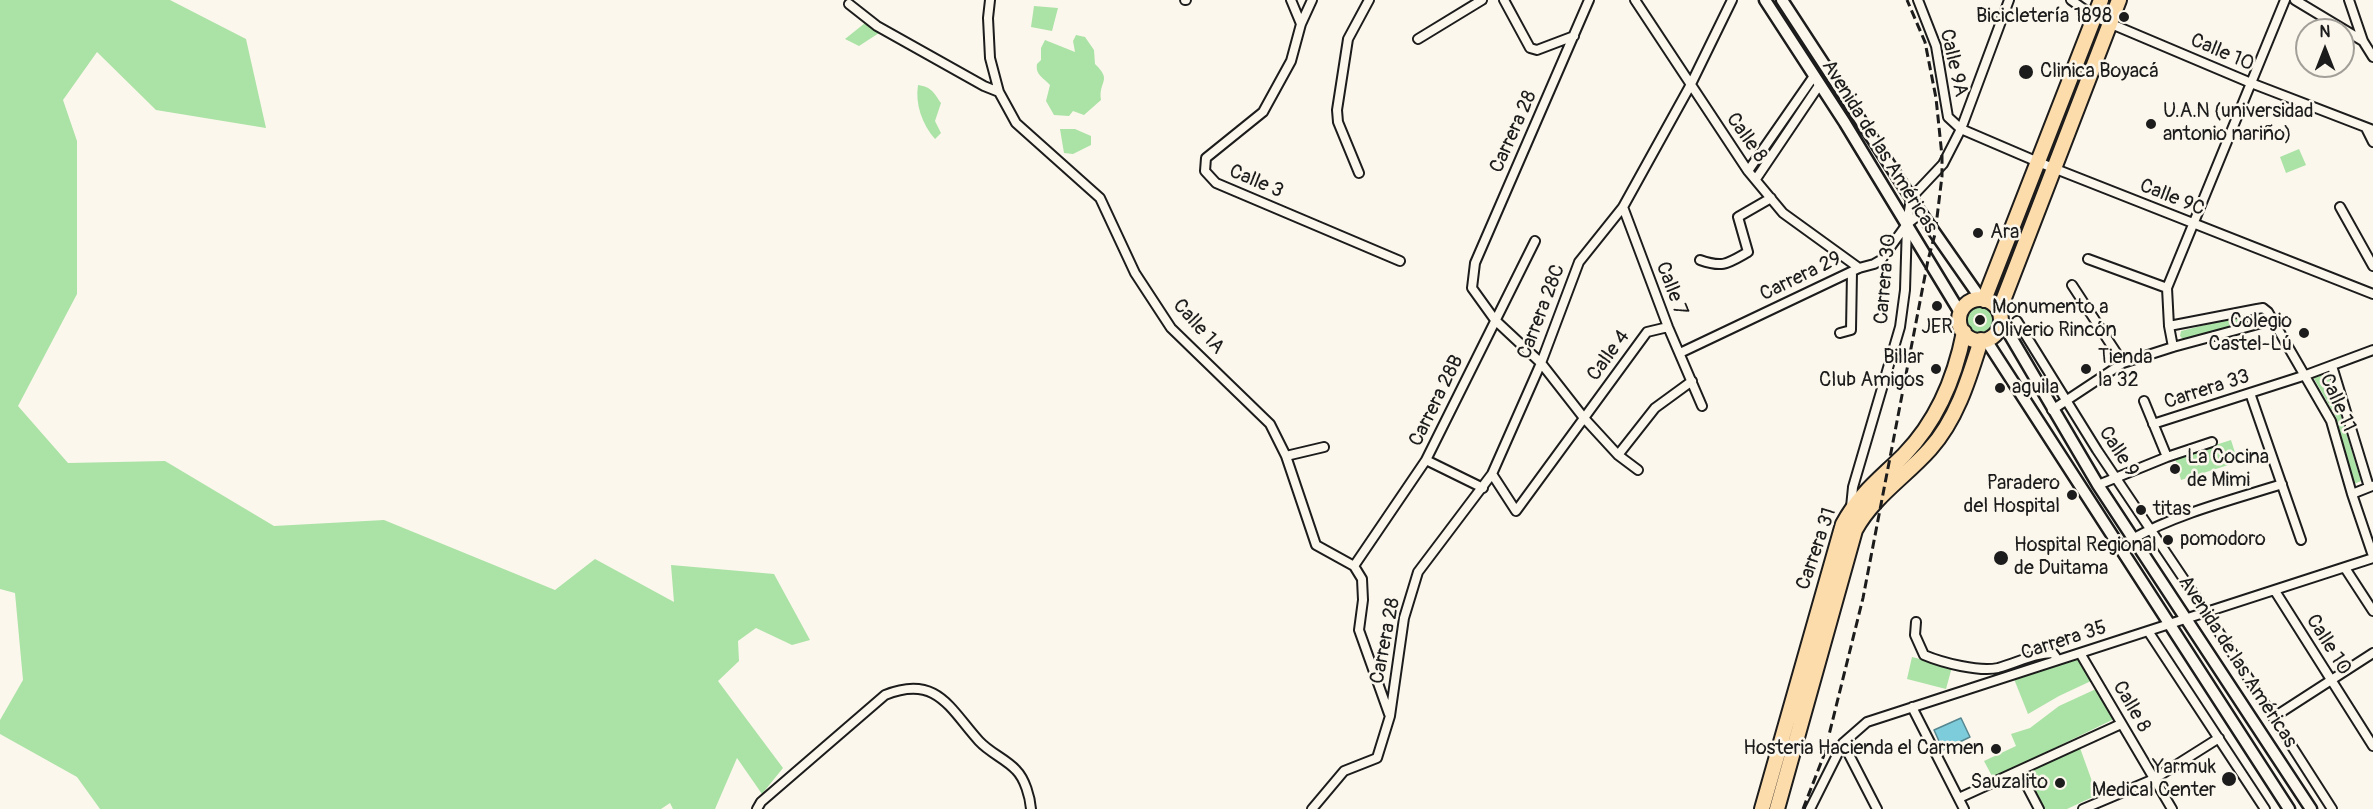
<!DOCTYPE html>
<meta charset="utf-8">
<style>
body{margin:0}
#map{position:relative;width:2373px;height:809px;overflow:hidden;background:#fbf7ec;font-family:Pangolin,sans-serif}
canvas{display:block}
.north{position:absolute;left:2295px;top:18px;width:60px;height:60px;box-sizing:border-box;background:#fbf7ec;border:2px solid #a29f99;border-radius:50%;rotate:0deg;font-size:16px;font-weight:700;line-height:24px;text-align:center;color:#1c1c1c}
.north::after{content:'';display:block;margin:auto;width:21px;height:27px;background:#1c1c1c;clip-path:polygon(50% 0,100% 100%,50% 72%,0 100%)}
</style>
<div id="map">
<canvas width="2373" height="809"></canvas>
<div class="north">N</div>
</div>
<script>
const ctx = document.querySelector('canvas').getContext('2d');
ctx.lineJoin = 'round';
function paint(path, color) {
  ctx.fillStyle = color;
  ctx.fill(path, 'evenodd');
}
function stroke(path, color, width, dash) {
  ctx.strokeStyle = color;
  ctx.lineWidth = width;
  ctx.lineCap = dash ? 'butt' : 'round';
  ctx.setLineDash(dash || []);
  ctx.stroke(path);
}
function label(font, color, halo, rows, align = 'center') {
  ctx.font = font + ' Pangolin,sans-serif';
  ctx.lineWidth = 5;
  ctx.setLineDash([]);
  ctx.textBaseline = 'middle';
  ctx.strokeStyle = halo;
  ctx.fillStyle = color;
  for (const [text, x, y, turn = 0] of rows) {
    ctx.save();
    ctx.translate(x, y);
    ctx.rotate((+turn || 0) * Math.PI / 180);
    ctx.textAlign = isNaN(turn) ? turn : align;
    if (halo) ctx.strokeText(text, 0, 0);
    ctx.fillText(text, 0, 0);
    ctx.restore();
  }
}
paint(new Path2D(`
 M0,0H170L246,39L266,128L156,110L97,52L63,100L77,141V294L18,406L68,463L165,461L274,526L384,520L555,590L595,559L674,602L671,565L774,574L810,640L792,645L756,628L738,641L739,661L718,681L783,768L762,794L737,758L715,809H673L670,803L661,809H100L77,777L0,734V720L23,680L15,593L0,589Z
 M1034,6L1058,8L1052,31L1031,27Z
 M865,23L879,33L859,46L845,39Z
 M1076,35L1085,37L1094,50L1095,64C1113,81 1098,81 1101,100L1084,115L1073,111L1069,116L1054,115L1046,101L1050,85C1044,78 1035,75 1037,64L1041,60V48L1045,40L1075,52L1073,41Z
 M918,85C932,87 934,93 941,103L935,121L941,133L935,139C922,124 915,104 918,85Z
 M1060,129H1075L1091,136V145L1073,154L1064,153Z
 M2299,149L2306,165L2286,173L2280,157Z
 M1967 320a14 14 0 1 1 28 0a14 14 0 1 1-28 0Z
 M2257,312L2261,315L2259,319L2183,339L2180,336L2181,331Z
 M2328,374L2361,481L2354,484L2336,417L2313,377Z
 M2231,440L2238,462L2181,480L2175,458Z
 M1912,657L1952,667L1946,689L1907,679Z
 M2078,658L2091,681L2059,696L2028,714L2014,679Z
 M2096,689L2114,719L1993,778L1984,761L2016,746L2011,734L2030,728L2059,706Z
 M2080,748L2097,795L2067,809H2044L2026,772Z`), '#abe2a6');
const water = new Path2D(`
 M1961,718L1970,737L1943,750L1934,730Z`);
paint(water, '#7dccdb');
stroke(water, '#56868f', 1.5);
const street = new Path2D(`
 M990,0L988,18L990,58L999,92L1016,123L1100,198L1135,273L1171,328L1270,424L1286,456L1316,545L1354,566L1362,579L1363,600L1359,630L1389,714
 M1185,0H1186
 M1291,0L1301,24
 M1312,0L1301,24L1291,61L1263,112L1206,158L1205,171L1216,183L1400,261
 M1504,0L1530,48L1537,50L1574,36
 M1589,0L1475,263L1472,288L1495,320L1541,363L1584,418L1618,455L1638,470
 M1635,0L1748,171L1783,213L1859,268
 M1918,0L1936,46L1948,117L1961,129L2038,162L2373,294
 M2071,0L2095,17L2109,23L2251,83L2373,130
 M2295,0L2363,41
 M2349,0L2363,41L2373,57
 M849,4L877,26L984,86L999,92
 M1418,39L1482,0
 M2366,128L2373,142
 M1748,171L1814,76
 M1359,173L1338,122L1337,110L1348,39L1369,0
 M1756,179L1820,84
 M1623,207L1668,327L1702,406
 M2340,207L2373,266
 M2088,259L2167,288
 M1700,260C1723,268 1727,264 1748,252L1738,217L1771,198
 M2072,285L2123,363
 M2017,321L2097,450L2206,612L2332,809
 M2169,326L2257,309L2263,308L2268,312L2331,421L2352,494L2373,556
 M1840,333L1851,330L1852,272
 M2173,347L2169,326L2167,288L2285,0
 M1680,353L1859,268L1874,264L1881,260L1907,224L1921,213
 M2332,366L2369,487
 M2250,393L2301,540
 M2144,401L2167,457
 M2052,410L2123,363L2173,347L2273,320
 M2153,424L2306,375L2373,350
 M1618,455L1655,408L1692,381
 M1286,456L1324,447
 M1426,460L1483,488
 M1492,474L1516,511L1647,332L1668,327
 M2098,485L2167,457L2212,442
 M2352,494L2372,486
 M1851,507L1853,487L1900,327L1905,290L1907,224L1911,198L1943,164L1961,129L2009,0
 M2134,538C2179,513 2232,500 2282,484
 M1354,566L1426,460L1535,241
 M2345,568L2373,611
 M2275,591L2373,746
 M1916,622L1915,635L1924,655C1943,663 1979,672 1998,668C2017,663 2034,653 2053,653L2058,660
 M2148,631L2265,809
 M2080,653L2172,809
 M1912,707L1964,809
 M2274,717L2373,653
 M1843,743L1877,809
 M2019,771L2039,809
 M1959,798L2121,724
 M757,809L761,802L885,695C937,674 950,709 979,741C990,753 1006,759 1016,770C1025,779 1030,797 1031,809
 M1312,809L1344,771L1377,758L1390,716L1404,618L1418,572L1492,474L1541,363L1579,262L1623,207L1690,86L1732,0
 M1810,809L1843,743L1867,722L2373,558
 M2083,809L2154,779L2219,738`);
const secondary = new Path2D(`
 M1765,0L1845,123L1961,314
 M1782,0L1921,213L1981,299
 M2001,320L2098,485L2311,809
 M1986,340L2289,809`);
const highway = new Path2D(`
 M1959 320a21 21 0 1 1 42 0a21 21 0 1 1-42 0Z
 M1984,300L2101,0
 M1999,311L2119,0
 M1762,809L1843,524C1860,493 1880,479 1904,455C1937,421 1955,378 1964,332
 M1777,809L1855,530C1874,496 1905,477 1930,449C1957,419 1969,378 1981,340`);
stroke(street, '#1c1c1c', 12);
stroke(secondary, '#1c1c1c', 15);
stroke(highway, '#1c1c1c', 18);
stroke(street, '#fbf7ec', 8);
stroke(secondary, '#fbf7ec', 10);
stroke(highway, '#fddcac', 14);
stroke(new Path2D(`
 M1803,809L1824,755L1863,598L1928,260L1935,234L1942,176V156L1936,98L1925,42L1907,0`), '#1c1c1c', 3, [9, 4.5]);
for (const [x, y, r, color] of [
 [2124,17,6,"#1c1c1c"],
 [2026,72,8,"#1c1c1c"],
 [2151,124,6,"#1c1c1c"],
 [1978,233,6,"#1c1c1c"],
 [1937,306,6,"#1c1c1c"],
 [1980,320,6,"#1c1c1c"],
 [2304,333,6,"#1c1c1c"],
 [1936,369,6,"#1c1c1c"],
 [2086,369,6,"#1c1c1c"],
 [2000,388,6,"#1c1c1c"],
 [2175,469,6,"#1c1c1c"],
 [2072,495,6,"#1c1c1c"],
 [2141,510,6,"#1c1c1c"],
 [2168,540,6,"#1c1c1c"],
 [2001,558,8,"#1c1c1c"],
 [1996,749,6,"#1c1c1c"],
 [2229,779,8,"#1c1c1c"],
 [2060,783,6,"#1c1c1c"]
]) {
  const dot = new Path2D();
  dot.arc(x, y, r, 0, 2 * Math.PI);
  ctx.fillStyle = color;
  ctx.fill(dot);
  stroke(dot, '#fbf7ec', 2);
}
label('20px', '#1c1c1c', '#fbf7ec', [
 ["Bicicletería 1898",2112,17,"right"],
 ["Clinica Boyacá",2040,72],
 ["U.A.N (universidad",2163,112],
 ["antonio nariño)",2163,135],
 ["Ara",1990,233],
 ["Monumento a",1992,308],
 ["Oliverio Rincón",1992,331],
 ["Colegio",2292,322,"right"],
 ["Castel-Lú",2292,345,"right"],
 ["JER",1937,328,"center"],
 ["Billar",1924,358,"right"],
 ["Club Amigos",1924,381,"right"],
 ["Tienda",2098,358],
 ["la 32",2098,381],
 ["aguila",2012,388],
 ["La Cocina",2187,458],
 ["de Mimi",2187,481],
 ["Paradero",2060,484,"right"],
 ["del Hospital",2060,507,"right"],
 ["titas",2153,510],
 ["pomodoro",2180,540],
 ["Hospital Regional",2014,546],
 ["de Duitama",2014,569],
 ["Hosteria Hacienda el Carmen",1984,749,"right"],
 ["Yarmuk",2216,768,"right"],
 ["Medical Center",2216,791,"right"],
 ["Sauzalito",2048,783,"right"]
], 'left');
label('20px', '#1c1c1c', '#fbf7ec', [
 ["Calle 10",2222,53,23],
 ["Calle 9A",1953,63,77],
 ["Carrera 28",1514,132,-66],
 ["Calle 8",1746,138,55],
 ["Avenida de las Américas",1879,147,58],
 ["Calle 3",1256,182,23],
 ["Calle 9C",2172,198,22],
 ["Carrera 29",1801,277,-26],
 ["Carrera 30",1886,279,-85],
 ["Calle 7",1671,289,69],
 ["Carrera 28C",1542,312,-69],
 ["Calle 1A",1198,327,48],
 ["Calle 4",1609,356,-54],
 ["Carrera 33",2207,390,-18],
 ["Carrera 28B",1437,401,-64],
 ["Calle 11",2337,403,66],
 ["Calle 9",2118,452,57],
 ["Carrera 31",1817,549,-71],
 ["Carrera 28",1386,641,-79],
 ["Carrera 35",2064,641,-18],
 ["Calle 10",2328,645,58],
 ["Avenida de las Américas",2237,662,57],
 ["Calle 8",2131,707,60]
]);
</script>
